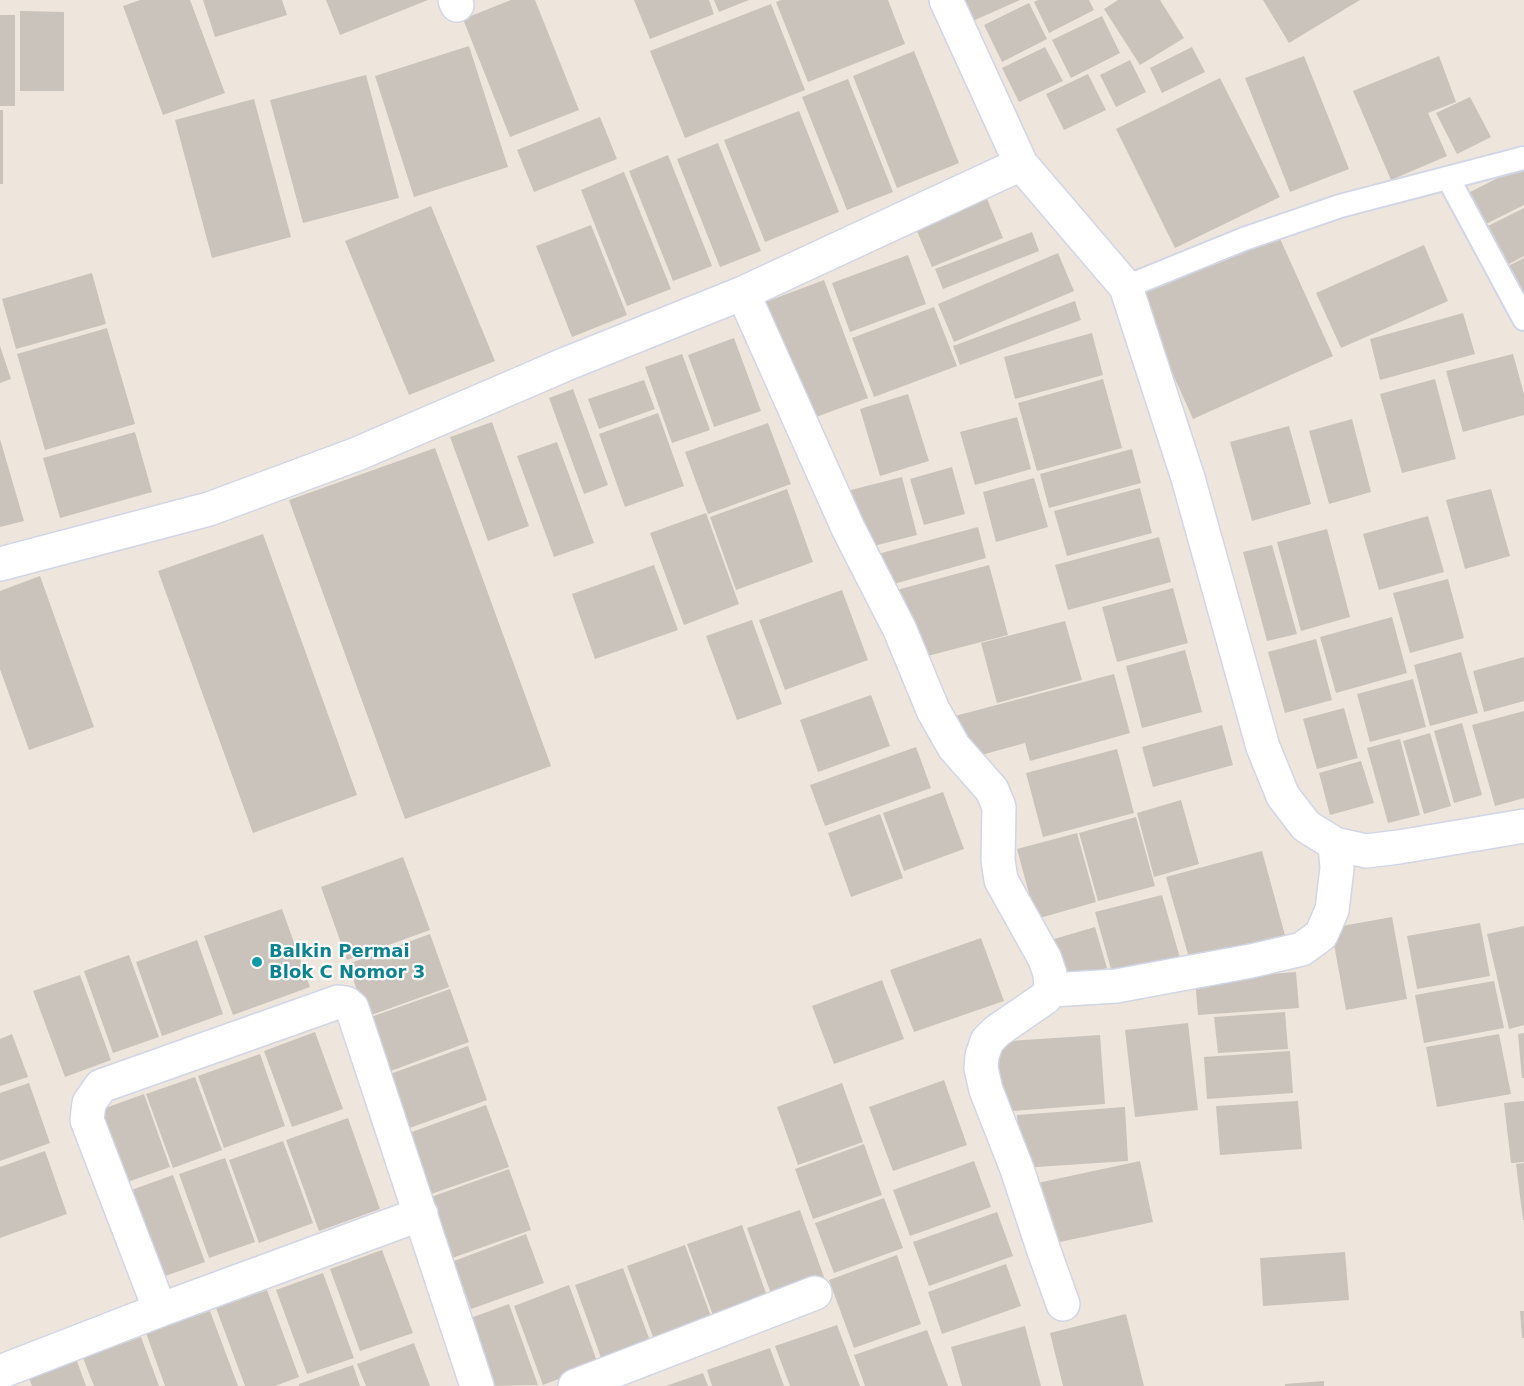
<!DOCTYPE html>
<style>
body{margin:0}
canvas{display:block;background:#eee6dc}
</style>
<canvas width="1524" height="1386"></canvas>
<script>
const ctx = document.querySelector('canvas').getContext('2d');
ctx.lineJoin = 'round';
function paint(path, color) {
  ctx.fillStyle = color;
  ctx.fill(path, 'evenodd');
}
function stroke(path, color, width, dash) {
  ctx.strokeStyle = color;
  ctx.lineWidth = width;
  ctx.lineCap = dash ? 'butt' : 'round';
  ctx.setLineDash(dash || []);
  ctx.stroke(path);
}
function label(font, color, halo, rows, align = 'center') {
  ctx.font = font + ' "DejaVu Sans",sans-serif';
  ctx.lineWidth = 4.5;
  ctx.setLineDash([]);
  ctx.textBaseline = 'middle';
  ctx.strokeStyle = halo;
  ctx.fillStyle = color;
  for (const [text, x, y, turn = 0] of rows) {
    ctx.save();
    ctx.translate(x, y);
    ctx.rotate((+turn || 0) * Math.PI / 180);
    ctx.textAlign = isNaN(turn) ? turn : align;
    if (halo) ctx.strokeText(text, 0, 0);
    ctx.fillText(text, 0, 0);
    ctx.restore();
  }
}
paint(new Path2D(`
 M140,0H190L225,93L163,115L123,6Z
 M203,0H282L287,15L215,37Z
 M326,0H428L340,35Z
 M511,0H535L579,110L510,137L463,19Z
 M634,0H709L714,14L650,39Z
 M714,0H749L719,12Z
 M781,0H888L905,44L808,82L776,2Z
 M955,0H1020L966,24Z
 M1038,0H1089L1094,10L1049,33L1034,2Z
 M1118,0H1160L1184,38L1140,65L1104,9Z
 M1263,0H1360L1289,43Z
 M1029,3L1047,39L1002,62L984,25Z
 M771,4L805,90L685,138L650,51Z
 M20,11L64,12V91H20Z
 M0,15H15V106H0Z
 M1102,16L1120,53L1071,78L1052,40Z
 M469,46L508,167L414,197L375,76Z
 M1045,47L1063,81L1019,102L1002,68Z
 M1192,47L1205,72L1162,93L1150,68Z
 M914,51L959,163L897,188L853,76Z
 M1304,56L1349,169L1290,192L1245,78Z
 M1439,56L1456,102L1428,113L1447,156L1391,180L1353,91Z
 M1130,60L1146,92L1116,107L1100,75Z
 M1088,74L1106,110L1064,130L1046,94Z
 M366,75L399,198L303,223L270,100Z
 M1220,78L1280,197L1175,248L1116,129Z
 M848,79L893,192L847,210L802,97Z
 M1470,97L1491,137L1457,154L1436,113Z
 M254,99L291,237L212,258L175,120Z
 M0,110H3V184H0Z
 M799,111L839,212L765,242L724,140Z
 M600,117L617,159L534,192L517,150Z
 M718,143L761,251L720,267L677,159Z
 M668,155L712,266L673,281L629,171Z
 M1524,165V205L1482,226L1466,194Z
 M624,172L671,289L627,306L581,190Z
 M983,189L1003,238L932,267L912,219Z
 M431,206L495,361L409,395L345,241Z
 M1524,208V256L1505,266L1486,227Z
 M591,225L627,315L572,337L536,246Z
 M1032,232L1039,251L943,289L935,269Z
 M1277,232L1333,356L1193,419L1137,294Z
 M1424,245L1448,301L1341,348L1316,293Z
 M1058,253L1074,291L954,342L938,304Z
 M908,255L926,304L850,332L832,283Z
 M1524,258V298L1508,266Z
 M92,273L106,324L16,349L2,299Z
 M824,280L868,398L805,421L760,304Z
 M1075,301L1081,320L960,365L953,346Z
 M934,307L957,366L874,397L852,338Z
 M1463,313L1475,354L1380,380L1370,339Z
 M107,328L135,424L45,450L17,354Z
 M1092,333L1103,375L1015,399L1004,357Z
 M734,338L761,411L714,427L688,355Z
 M0,346L11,379L0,383Z
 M682,354L710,430L672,443L645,367Z
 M1513,354L1524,394V415L1463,432L1446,371Z
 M1103,379L1122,448L1037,471L1018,403Z
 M1435,379L1456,459L1402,473L1380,394Z
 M644,380L655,409L599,429L588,399Z
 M573,389L608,485L584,494L549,398Z
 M908,394L929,461L880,476L860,409Z
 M658,413L684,486L625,507L599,434Z
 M1017,417L1031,469L975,485L960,432Z
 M1352,419L1371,492L1329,504L1309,431Z
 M492,422L529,526L488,541L450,437Z
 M768,423L791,484L708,514L685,452Z
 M1289,426L1311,504L1252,521L1230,442Z
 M135,432L152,492L60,518L43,458Z
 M0,439L24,521L0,527Z
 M557,442L594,543L554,557L517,456Z
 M435,448L551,766L405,819L289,500Z
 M1132,449L1141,483L1049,508L1040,474Z
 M952,467L965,514L924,525L910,479Z
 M902,477L917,535L862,549L847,491Z
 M1034,478L1048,527L996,542L983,492Z
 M1140,488L1152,533L1067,556L1054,511Z
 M787,489L813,562L736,590L710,517Z
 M1491,489L1510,556L1465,569L1446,500Z
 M706,513L739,604L684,625L650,533Z
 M1428,516L1444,572L1379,590L1363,534Z
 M978,527L986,558L883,587L874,555Z
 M1327,529L1350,617L1301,631L1277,542Z
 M263,534L357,795L253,833L158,571Z
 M1159,537L1171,582L1068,610L1055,565Z
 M1272,545L1297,634L1267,641L1243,552Z
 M654,565L678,630L595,659L572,594Z
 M989,565L1008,635L916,659L897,590Z
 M40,576L94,727L29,750L0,669V591Z
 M1448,579L1464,638L1410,653L1393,593Z
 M1173,588L1188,643L1117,662L1102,607Z
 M842,590L868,660L785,690L759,620Z
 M1392,617L1407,673L1336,693L1320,637Z
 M752,620L782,704L737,720L706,636Z
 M1065,621L1082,680L997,703L981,643Z
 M1316,639L1332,700L1285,713L1268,652Z
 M1185,650L1202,712L1142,728L1126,666Z
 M1461,652L1478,713L1430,726L1414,665Z
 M1524,657V701L1484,712L1473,671Z
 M1114,674L1130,733L1030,761L1025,743L967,759L955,716Z
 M1413,679L1426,727L1370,742L1357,694Z
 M871,695L890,746L818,772L800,720Z
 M1344,708L1358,758L1317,769L1303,719Z
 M1524,711V798L1495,806L1472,725Z
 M1462,723L1482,795L1454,803L1434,731Z
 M1222,725L1233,765L1153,787L1142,747Z
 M1430,733L1451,806L1424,814L1403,741Z
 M1400,739L1420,815L1388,823L1367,748Z
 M916,747L931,788L825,826L810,785Z
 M1117,749L1134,813L1043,837L1026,773Z
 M1361,761L1374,803L1330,815L1319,773Z
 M943,792L964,849L904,871L883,813Z
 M1181,800L1199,864L1154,877L1137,813Z
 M880,814L903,878L851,897L828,833Z
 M1136,817L1155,886L1098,901L1079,833Z
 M1077,833L1096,902L1036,919L1017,849Z
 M1262,851L1286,939L1191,965L1166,877Z
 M403,857L430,930L347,960L321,887Z
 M1162,895L1180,958L1113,976L1095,912Z
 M282,909L310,987L233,1015L204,936Z
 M1392,917L1407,999L1346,1010L1331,928Z
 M1480,923L1490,976L1417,989L1407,936Z
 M1524,926V1025L1509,1029L1487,934Z
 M1095,927L1107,968L1057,983L1044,942Z
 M430,934L449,987L366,1017L348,964Z
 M981,938L1004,1001L914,1032L890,970Z
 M197,940L223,1014L162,1036L136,962Z
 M129,955L159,1037L113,1053L84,971Z
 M1296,972L1299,1008L1198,1015L1195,980Z
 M80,975L111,1060L65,1077L33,991Z
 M882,980L904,1039L834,1064L812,1006Z
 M1494,981L1504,1028L1424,1043L1415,995Z
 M450,989L469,1042L388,1072L368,1018Z
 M1285,1012L1288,1049L1218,1053L1214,1017Z
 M1188,1023L1198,1110L1135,1117L1125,1030Z
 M315,1032L343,1109L292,1127L264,1051Z
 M1524,1033V1078H1522L1518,1034Z
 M12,1034L28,1077L0,1086V1039Z
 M1499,1034L1511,1094L1437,1107L1426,1047Z
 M1100,1035L1105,1104L999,1112L994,1042Z
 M468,1046L487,1100L407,1129L387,1075Z
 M1290,1051L1293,1093L1207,1099L1204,1057Z
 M260,1054L285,1126L224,1148L198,1076Z
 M195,1077L222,1150L173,1168L146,1094Z
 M944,1080L967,1145L893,1171L869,1107Z
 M29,1083L50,1143L0,1161V1093Z
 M842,1083L863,1142L798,1165L777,1107Z
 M144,1094L170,1167L116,1186L89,1114Z
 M1298,1101L1302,1149L1220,1155L1216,1106Z
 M1524,1101V1162L1511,1163L1504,1103Z
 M486,1105L509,1167L431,1194L409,1133Z
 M1125,1107L1128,1161L1021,1168L1017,1115Z
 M348,1118L380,1209L319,1231L286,1140Z
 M283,1141L313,1223L259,1243L229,1160Z
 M864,1144L882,1195L813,1219L795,1169Z
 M45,1151L67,1214L0,1238V1167Z
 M225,1158L255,1242L209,1258L179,1174Z
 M974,1161L991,1207L910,1236L893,1190Z
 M1140,1161L1153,1222L1046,1245L1033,1184Z
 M1524,1163V1220H1523L1516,1164Z
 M509,1169L531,1230L452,1258L431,1197Z
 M173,1175L205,1262L154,1280L123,1193Z
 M884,1198L903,1248L834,1273L815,1223Z
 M800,1210L825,1280L773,1299L747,1228Z
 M997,1212L1013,1256L929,1286L913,1242Z
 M742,1225L769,1302L715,1321L687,1244Z
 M526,1234L544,1283L471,1309L454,1261Z
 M685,1245L714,1325L656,1345L627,1266Z
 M382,1250L413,1333L360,1351L330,1269Z
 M1345,1252L1349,1300L1263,1306L1260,1258Z
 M897,1255L921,1324L854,1348L829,1280Z
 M1006,1264L1021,1306L942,1334L928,1292Z
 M623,1268L653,1349L604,1366L575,1285Z
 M323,1273L354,1358L307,1374L276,1290Z
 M569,1285L598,1364L543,1385L514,1306Z
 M267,1290L299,1377L275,1386H245L216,1308Z
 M509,1304L538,1385L489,1386L465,1320Z
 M210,1311L238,1386H165L146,1333Z
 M1520,1311H1524V1338H1522Z
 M1126,1314L1144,1386H1063L1050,1333Z
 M837,1325L860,1386H790L775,1346Z
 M1025,1326L1041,1386H962L951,1347Z
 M927,1330L948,1386H865L854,1355Z
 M141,1337L159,1386H94L83,1358Z
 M414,1343L430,1386H366L357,1364Z
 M770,1348L784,1386H712L707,1370Z
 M75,1356L86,1386H32L27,1373Z
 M353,1365L360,1386H299V1384Z
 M703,1373L708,1386H666Z
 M1324,1381V1386H1285V1384Z`), '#c9c3bb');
const service = new Path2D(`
 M1448,178L1524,319
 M1126,287L1244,239L1340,206L1524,158`);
const minor = new Path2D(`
 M455,0L457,5
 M946,0L1021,164L1126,287L1188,478L1263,747L1283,796L1306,826L1335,844L1366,851L1399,847L1524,826
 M743,293L848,528L900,630L933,710L954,747L992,790L999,807L998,860L1001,880L1045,959L1050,974L1051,990L1045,998L997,1031L987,1041L982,1056L981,1068L986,1090L1017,1169L1044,1251L1063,1304
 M0,564L209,509L357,454L566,364L743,293L1021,164
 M1051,990L1116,986L1251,961L1302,949L1321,935L1332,910L1337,868L1335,844
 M160,1310L421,1214
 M0,1372L160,1310L87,1120L89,1103L101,1086L338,1002L346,1003L352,1008L477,1386
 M575,1386L815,1293`);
stroke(service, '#d1d5e5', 26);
stroke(minor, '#d1d5e5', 36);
stroke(service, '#fff', 22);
stroke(minor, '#fff', 33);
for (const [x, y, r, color] of [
 [257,962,6,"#0f9aa8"]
]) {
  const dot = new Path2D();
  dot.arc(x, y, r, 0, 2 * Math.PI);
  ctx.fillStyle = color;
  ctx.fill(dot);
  stroke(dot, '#fff', 2);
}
label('bold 18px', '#0d838f', '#fff', [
 ["Balkin Permai",269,952],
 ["Blok C Nomor 3",269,973]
], 'left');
</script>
